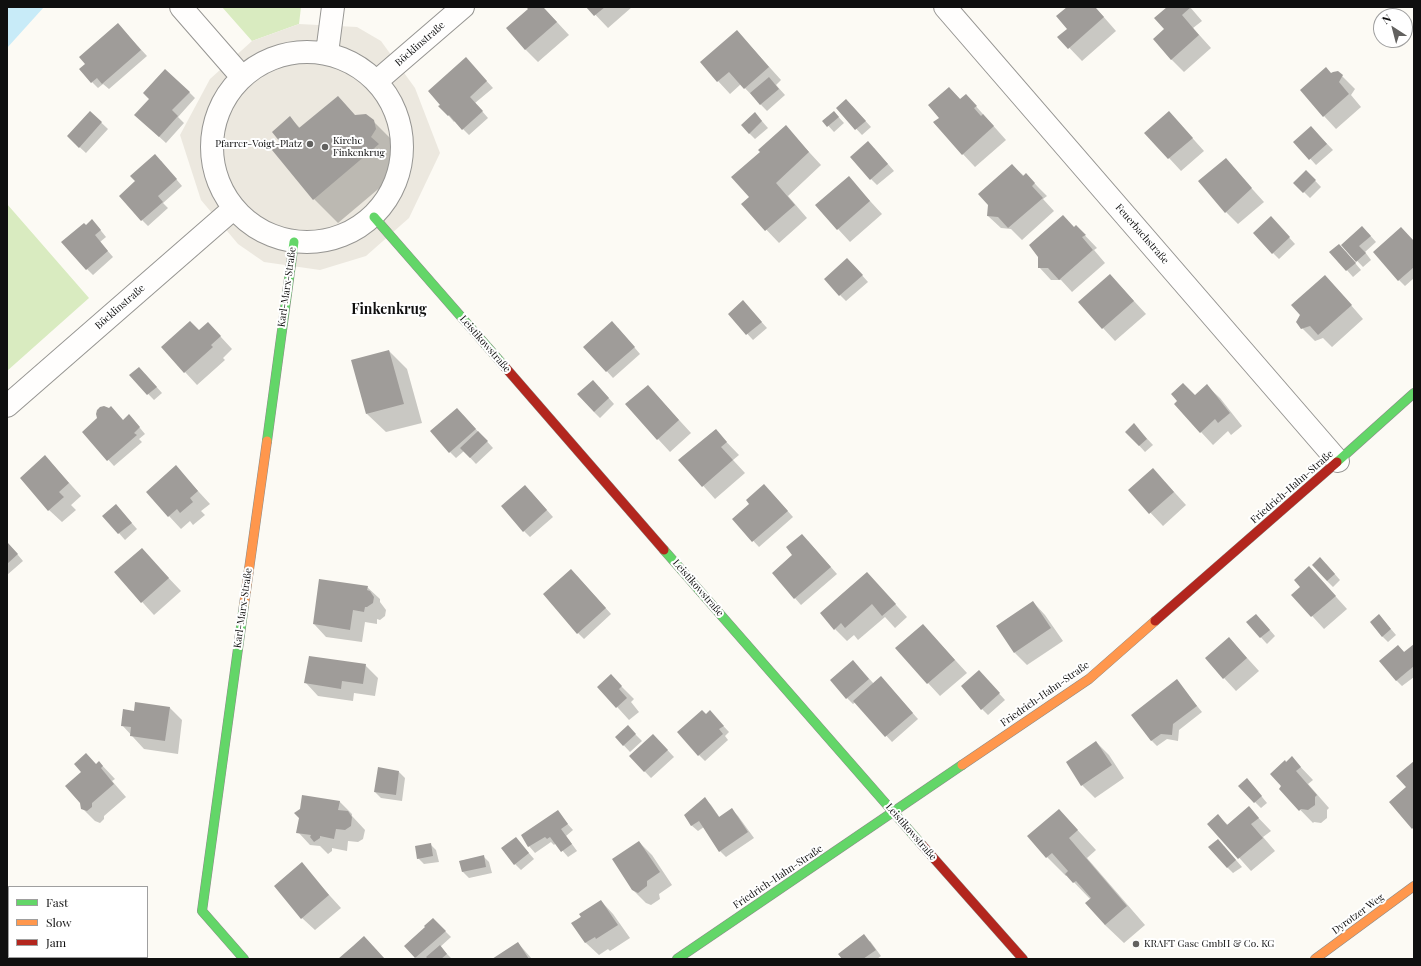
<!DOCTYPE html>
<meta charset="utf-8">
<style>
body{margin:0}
#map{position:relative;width:1421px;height:966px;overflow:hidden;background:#fcfaf4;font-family:"Playfair Display",serif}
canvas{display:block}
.frame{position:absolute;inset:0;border:8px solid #0f0f0f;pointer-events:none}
.legend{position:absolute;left:8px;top:886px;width:140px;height:72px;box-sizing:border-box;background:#fff;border:1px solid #9f9f9f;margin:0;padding:5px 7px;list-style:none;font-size:12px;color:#0f0f0f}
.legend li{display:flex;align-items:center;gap:8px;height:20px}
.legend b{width:20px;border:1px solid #9f9f9f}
.north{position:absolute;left:1373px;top:8px;width:40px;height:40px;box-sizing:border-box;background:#fff;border:1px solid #9f9f9f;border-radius:50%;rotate:324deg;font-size:11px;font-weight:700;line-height:16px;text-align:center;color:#0f0f0f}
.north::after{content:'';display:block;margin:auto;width:14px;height:18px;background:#62615f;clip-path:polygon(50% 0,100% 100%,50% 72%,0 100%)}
</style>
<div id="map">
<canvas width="1421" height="966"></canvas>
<div class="frame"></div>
<ul class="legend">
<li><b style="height:5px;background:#63d668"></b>Fast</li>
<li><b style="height:5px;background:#ff974d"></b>Slow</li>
<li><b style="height:5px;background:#b3261e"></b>Jam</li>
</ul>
<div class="north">N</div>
</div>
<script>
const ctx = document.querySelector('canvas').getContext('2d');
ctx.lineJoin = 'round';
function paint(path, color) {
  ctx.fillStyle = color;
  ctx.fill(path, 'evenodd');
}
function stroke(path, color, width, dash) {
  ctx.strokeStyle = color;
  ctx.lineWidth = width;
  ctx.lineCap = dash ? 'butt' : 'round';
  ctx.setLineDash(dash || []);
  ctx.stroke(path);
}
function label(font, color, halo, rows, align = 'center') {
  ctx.font = font + ' "Playfair Display",serif';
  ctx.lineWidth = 4;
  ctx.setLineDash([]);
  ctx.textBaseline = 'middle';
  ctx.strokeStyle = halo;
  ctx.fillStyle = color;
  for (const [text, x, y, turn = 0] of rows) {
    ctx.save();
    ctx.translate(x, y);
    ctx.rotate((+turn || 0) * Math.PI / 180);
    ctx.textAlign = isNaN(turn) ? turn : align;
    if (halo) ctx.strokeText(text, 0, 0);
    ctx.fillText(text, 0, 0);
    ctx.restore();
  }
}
paint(new Path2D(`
 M222,7H301L299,24L252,41Z
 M7,204L89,298L7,371Z`), '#d9ebc0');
paint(new Path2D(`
 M299,24L357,27L381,41L415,88L440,153L409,218L366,256L320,270L264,262L238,244L201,200L180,135L210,79L252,41Z`), '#ece8df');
paint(new Path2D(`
 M7,7H44L7,48Z`), '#c8ebf8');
paint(new Path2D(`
 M528,7H543L569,35L538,62L525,49L529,9Z
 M588,7H632L608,28Z
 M1068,7H1095L1116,31L1082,61L1059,37L1068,29Z
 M1169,7H1190L1202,21L1193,28L1211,48L1184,72L1171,59L1165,29Z
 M124,31L147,56L109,89L103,84L98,88L92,82Z
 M737,31L781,80L776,85L785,95L767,111L741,84L730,94L718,81Z
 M472,65L493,88L475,103L488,118L469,135L455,121L454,122L448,115Z
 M1338,72L1355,89L1351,95L1361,107L1336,129L1324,116L1332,74Z
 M949,88L961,100L966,95L1006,140L975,167L934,123L940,118Z
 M189,92L195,98L178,117L184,123L166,143L142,121L150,99Z
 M852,106L871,127L862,135L837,108Z
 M90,112L108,129L86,153L74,142Z
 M834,112L844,123L834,132L824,121Z
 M1169,112L1204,151L1181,171L1146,133Z
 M356,116L373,121L398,146L400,154L395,162L402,169L338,223L314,199L281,142L289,117L300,128Z
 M761,120L768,128L755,139L749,133Z
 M786,127L821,165L788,196L807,218L779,243L742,204L750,197L762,152Z
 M1311,127L1333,150L1316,165L1295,142Z
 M874,148L894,171L877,185L871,179Z
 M1225,159L1264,202L1238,224L1226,212Z
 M161,161L182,186L163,203L168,208L148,226L142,220Z
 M1012,165L1024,176L1026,174L1038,187L1047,196L1043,199L1054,211L1022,240L1011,229L1001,228L988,216Z
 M1306,171L1321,187L1310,198L1295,183Z
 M848,177L882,214L850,242L838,229Z
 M1277,224L1295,244L1279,259L1273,253Z
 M86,226L98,227L106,237L100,242L113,257L93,275L87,269Z
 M1076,226L1097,248L1094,250L1105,263L1072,292L1061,280H1051L1039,267Z
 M1368,233L1376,242L1365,252L1371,260L1363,267L1342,245Z
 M1414,242V278L1405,286L1399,280Z
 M1345,251L1361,270L1353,277L1331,252Z
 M853,265L868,282L846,301L840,295Z
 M1110,275L1146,314L1115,341L1103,328Z
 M1337,289L1363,319L1332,347L1323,338L1315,341L1302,328L1301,315Z
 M749,308L767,328L753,340L729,314Z
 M618,328L640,354L613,378L585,347Z
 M199,331L220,336L232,349L223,358L225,360L197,385L185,372Z
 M389,351L407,369L422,423L386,432L367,414Z
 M145,374L162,393L154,400L131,376Z
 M648,386L691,433L670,452L658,439Z
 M1207,386L1220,398L1242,426L1231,435L1228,431L1213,445L1201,432L1195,397Z
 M599,387L614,404L600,418L594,412Z
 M463,415L493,448L476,464L464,451L456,458L450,452Z
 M123,421L135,422L145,434L139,439L142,442L114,466L83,432Z
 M715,430L739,455L733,460L745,473L715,499L680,460Z
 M1140,431L1153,445L1145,452L1127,432Z
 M45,456L81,496L71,505L76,510L62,522L49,510Z
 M176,467L210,504L201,511L205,515L193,525L190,521L181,529L169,516Z
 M1165,482L1186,505L1163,526L1129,490Z
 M770,491L793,517L759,547L733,519Z
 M531,492L553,517L530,537L524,531Z
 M122,512L137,529L125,540L104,516Z
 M808,541L837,574L801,605L773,573Z
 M7,542L23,561L7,575Z
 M142,550L181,591L154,615L115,572Z
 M1326,564L1340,580L1333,587L1327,581Z
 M1309,567L1347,609L1324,629L1293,595L1302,587Z
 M867,573L907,617L895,628L885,617L858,640L854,635L847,641L835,629Z
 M577,576L611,614L584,639L578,633Z
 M367,587L380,599V602L386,610L385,616L380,620L377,619V624L365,622L362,642L326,637L314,624Z
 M1033,602L1045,615L1063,641L1027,665L1015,653Z
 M1379,615L1396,635L1388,642L1382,636Z
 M1262,621L1275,636L1267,644L1247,622Z
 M923,625L967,673L940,696L928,683Z
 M1229,638L1259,671L1236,691L1224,678Z
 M1414,645V677L1402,686L1396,680L1398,646L1405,653Z
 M853,661L874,684H887L918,719L892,742L856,702L853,704L847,698Z
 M365,665L378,678L375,696L354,693L353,701L318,696L306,683Z
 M611,676L634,699L631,702L639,712L629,720L599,687Z
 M985,678L1005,700L988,715L982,709Z
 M1177,681L1202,712L1179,730L1178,741L1167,739L1157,746L1151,740Z
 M170,708L182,720L178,754L144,749L122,725L135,712Z
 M716,718L729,732L725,736L728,740L705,761L699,755Z
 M634,733L642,741L630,752L616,737Z
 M659,741L674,757L651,778L630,756Z
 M1096,742L1109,755L1124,778L1095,798L1082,785L1067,762Z
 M1292,758L1313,780L1308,784L1329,808L1327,810V818L1321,823L1314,822L1313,823L1280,789L1283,786L1286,763Z
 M99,762L115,779L112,781L126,797L104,816V819L100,823L95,821L82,808L96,765Z
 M399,772L405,778L402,801L381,798L375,792Z
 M1253,786L1267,803L1261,808L1255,802Z
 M705,799L711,805L720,818L732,810L738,816L754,838L726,857L720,851L704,827L698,831L691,825Z
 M339,801L352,814V816L365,830L363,839L358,842L348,841L347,851L332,848V851L328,854L320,846L310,845L298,832Z
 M1249,808L1271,831L1263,837L1275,851L1251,871L1209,824L1218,816L1228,825Z
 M1059,810L1096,850L1087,858L1145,925L1124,943L1105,925L1091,900L1067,875L1066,876L1047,857L1029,836Z
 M557,812L573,830L566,836L577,851L568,857L556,843L554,845L551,842L535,853L529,846L522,835Z
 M516,838L534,859L521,870L515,864Z
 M639,842L652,855L672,885L659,894L660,899L651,905L646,903L633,890Z
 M430,844L436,850L439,862L424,864L418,858Z
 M1224,846L1242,867L1233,873L1227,867Z
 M483,856L489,862L492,873L469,878L463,872L460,861Z
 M301,864L341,908L315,930L302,918Z
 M601,901L613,914L630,938L610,951L608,949L599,955L586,943L573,923Z
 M433,919L451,937L440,947L452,959H430L429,958L427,959H417L405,946L426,928Z
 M870,941L881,956L877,959H843Z
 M518,943L532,959H494Z`), '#0003');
paint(new Path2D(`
 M526,7H543L557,22L525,50L506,28L528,9Z
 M586,7H605L594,16Z
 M1067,7H1095L1104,17L1068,49L1057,37L1067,29L1056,16Z
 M1167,7H1191L1182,15L1199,35L1171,60L1153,39L1164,29L1154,18Z
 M118,23L141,50L102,84L97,78L91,83L79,69L85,64L79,57Z
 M737,30L769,67L744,89L729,72L717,82L700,62Z
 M466,57L487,81L470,97L483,111L462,130L449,115L448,116L438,106L440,105L428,91Z
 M1326,67L1331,73L1333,72L1338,71L1343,75L1339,82L1349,94L1323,117L1300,90Z
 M165,69L190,92L172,110L178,116L159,137L134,115L149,99L143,93Z
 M769,77L779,89L760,105L750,93Z
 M949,87L960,99L966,94L977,106L974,108L981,116L983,114L994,126L962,155L933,122L939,118L928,105Z
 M338,96L355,115L366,114L374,120L376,129L371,137L379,144L313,200L272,150L280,142L272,132L290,116L299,128Z
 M846,99L866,121L855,130L836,108Z
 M90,111L102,122L79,148L67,136Z
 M834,111L839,117L827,127L822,121Z
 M1169,111L1193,138L1168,159L1144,133Z
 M755,112L762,121L749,134L741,125Z
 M786,125L809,152L776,183L795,205L765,231L741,204L749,197L731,177L760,152L758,150Z
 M1311,126L1327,144L1309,160L1293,142Z
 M868,141L888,164L870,180L850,157Z
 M155,154L177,179L158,196L163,202L141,221L119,196L135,181L130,176Z
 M1226,158L1252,188L1225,213L1198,181Z
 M1012,164L1023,176L1026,173L1035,183L1032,186L1043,198L1008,228L998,217L987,216L988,205L978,194Z
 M1306,170L1316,180L1303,193L1293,183Z
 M849,176L870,201L837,230L815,205Z
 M1063,215L1074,227L1076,225L1086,235L1082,237L1093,250L1059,280L1048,268H1038V257L1029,245Z
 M1271,216L1290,237L1272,254L1253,233Z
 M92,219L101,230L95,235L108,251L86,270L61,242L84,223L86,225Z
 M1362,226L1371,236L1359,246L1366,253L1356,262L1341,245Z
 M1401,227L1414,241V267L1398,281L1373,252Z
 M1339,244L1356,263L1346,271L1329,252Z
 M847,258L863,275L839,296L824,279Z
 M1110,274L1134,301L1102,329L1078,302Z
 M1325,275L1352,305L1318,335L1310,326L1301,329L1296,322L1300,315L1291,305Z
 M743,300L762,322L746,335L728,314Z
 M190,321L199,330L208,322L221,336L211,345L213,347L184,373L161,347Z
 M612,321L635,347L606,372L583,347Z
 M389,350L404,404L366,414L351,360Z
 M139,367L157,387L147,395L129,375Z
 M593,380L609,398L594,412L577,394Z
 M1183,383L1195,395L1207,384L1230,413L1218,423L1215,419L1200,433L1174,404L1177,401L1171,394Z
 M648,385L679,420L657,440L625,404Z
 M104,406L109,408L111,406L123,420L129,414L140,427L134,433L137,435L107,461L82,432L97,418L96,414L97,410L100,407Z
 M457,408L476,429L449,453L430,431Z
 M1134,423L1147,439L1139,446L1125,432Z
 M716,429L727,442L721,447L733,460L702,487L678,460Z
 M478,431L488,441L470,458L460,448Z
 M45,455L69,483L59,492L64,497L48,511L20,478Z
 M176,465L198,491L190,498L193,502L180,513L177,509L168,517L146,492Z
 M1153,468L1174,492L1149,514L1128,490Z
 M764,484L788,511L752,542L732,519L749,504L746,500Z
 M525,485L547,510L523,532L501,506Z
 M116,504L132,523L118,534L102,516Z
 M802,534L831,567L794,599L772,573L792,555L786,547Z
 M7,542L18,554L7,564Z
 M142,548L169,578L141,603L114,572Z
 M1320,557L1335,574L1327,581L1312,565Z
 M1309,566L1336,596L1311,617L1291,595L1300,587L1294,580Z
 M571,569L606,608L577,634L543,594Z
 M867,572L896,604L882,616L872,604L845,628L841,623L834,630L820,613Z
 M319,579L368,586L367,590L370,591L374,597L373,603L367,607H365L364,612L353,610L350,630L313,624Z
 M1033,601L1051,628L1014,653L996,626Z
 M1256,614L1270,630L1260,638L1246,622Z
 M1379,614L1391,629L1382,637L1370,622Z
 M923,624L955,660L927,684L895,648Z
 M1229,637L1247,658L1223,679L1205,658Z
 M1414,644V666L1396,681L1379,661L1398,645L1404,652Z
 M309,656L366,664L363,684L342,681L341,689L304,683Z
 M853,660L869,679L846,699L830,680Z
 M979,670L1000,693L981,710L961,686Z
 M611,674L622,686L619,689L627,698L616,708L597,687Z
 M881,676L913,713L885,737L853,701Z
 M1177,679L1197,706L1173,724L1172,735L1161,734L1151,741L1131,715Z
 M135,702L170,707L165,741L130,736L131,727L121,726L123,709L134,711Z
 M702,710L706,714L710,710L724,726L719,729L723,734L698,756L677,732Z
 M628,725L636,734L623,746L615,737Z
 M653,734L668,750L644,772L629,756Z
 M1096,741L1112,765L1081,786L1066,762Z
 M86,753L96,764L99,761L103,766L101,768L114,784L92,803V807L87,811L81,809L80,803L65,786L81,772L74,764Z
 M1292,756L1301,767L1296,771L1317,795L1315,797V805L1308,810L1301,809L1299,811L1279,789L1281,786L1270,774L1285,760L1286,762Z
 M1414,761V827L1412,829L1389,802L1406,787L1396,776Z
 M378,767L399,771L396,795L374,792Z
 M1247,778L1262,796L1254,803L1238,786Z
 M302,795L340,801L338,810L348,811L352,817L351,826L345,830L336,829L334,839L320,836V838L314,842L310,837L311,835L296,833L299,818L294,813L300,809Z
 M705,797L719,817L732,808L748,832L719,852L699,821L691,826L684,815Z
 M1249,806L1259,818L1251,824L1263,838L1238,859L1207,824L1218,814L1227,825Z
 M1059,809L1078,830L1069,838L1127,906L1105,925L1085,903L1091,898L1076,881L1073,883L1065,874L1068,871L1052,853L1046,858L1027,836Z
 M558,810L568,824L561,829L572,844L561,852L550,837L547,839L545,837L528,847L521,835Z
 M516,837L529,853L514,865L501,848Z
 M1218,839L1236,860L1227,868L1208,847Z
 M639,841L660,872L647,881V886L638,893L632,890L612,859Z
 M431,843L433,856L417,859L415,846Z
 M484,855L486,867L462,872L459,861Z
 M302,862L329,895L301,919L274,886Z
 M601,900L618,925L596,939L595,937L585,943L571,923L581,917L579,914Z
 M433,918L446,931L415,958L404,946L425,927L424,926Z
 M864,934L876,950L863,959H842L838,954Z
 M364,936L385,959H338L353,946Z
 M518,942L529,959H492Z
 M440,945L447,954L441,959H428L426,957Z`), '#9f9c99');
const street = new Path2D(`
 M181,7L242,77
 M945,7L1338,461
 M212 147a95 95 0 1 1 190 0a95 95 0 1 1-190 0Z
 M327,53L333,7
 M377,81L463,7
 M7,406L233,209`);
const fast = new Path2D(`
 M374,217L505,367
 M267,441L294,242
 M1337,462L1414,393
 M664,550L922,845
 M244,959L202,911L244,605
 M677,959L962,765`);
const slow = new Path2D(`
 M244,605L267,441
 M962,765L1089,679L1155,621
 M1315,959L1414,886`);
const jam = new Path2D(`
 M505,367L664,550
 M1155,621L1337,462
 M922,845L1023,959`);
stroke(street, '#969592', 24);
stroke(fast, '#8c8b89', 10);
stroke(slow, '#8c8b89', 10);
stroke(jam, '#8c8b89', 10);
stroke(street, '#fffefd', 22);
stroke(fast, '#63d668', 9);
stroke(slow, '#ff974d', 9);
stroke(jam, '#b3261e', 9);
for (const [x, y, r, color] of [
 [310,144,4,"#62615f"],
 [325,147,4,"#62615f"],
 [1136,944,4,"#62615f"]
]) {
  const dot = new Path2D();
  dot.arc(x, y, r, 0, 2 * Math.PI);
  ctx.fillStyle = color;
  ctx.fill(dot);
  stroke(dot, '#fff', 1.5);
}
label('10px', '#0f0f0f', '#fff', [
 ["Böcklinstraße",420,44,-41],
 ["Feuerbachstraße",1142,234,49],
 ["Karl-Marx-Straße",287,287,-82],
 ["Böcklinstraße",120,307,-41],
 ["Leistikowstraße",485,344,49],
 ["Friedrich-Hahn-Straße",1292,487,-41],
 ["Leistikowstraße",698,588,49],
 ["Karl-Marx-Straße",243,608,-82],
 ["Friedrich-Hahn-Straße",1045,694,-35],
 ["Leistikowstraße",911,832,49],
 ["Friedrich-Hahn-Straße",778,877,-34],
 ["Dyrotzer Weg",1358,914,-36]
]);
label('10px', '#0f0f0f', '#fff', [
 ["Kirche",333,141],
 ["Finkenkrug",333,153],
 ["Pfarrer-Voigt-Platz",302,144,"right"],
 ["KRAFT Gase GmbH & Co. KG",1144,944]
], 'left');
label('bold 14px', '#0f0f0f', '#fff', [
 ["Finkenkrug",389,310]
]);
</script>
